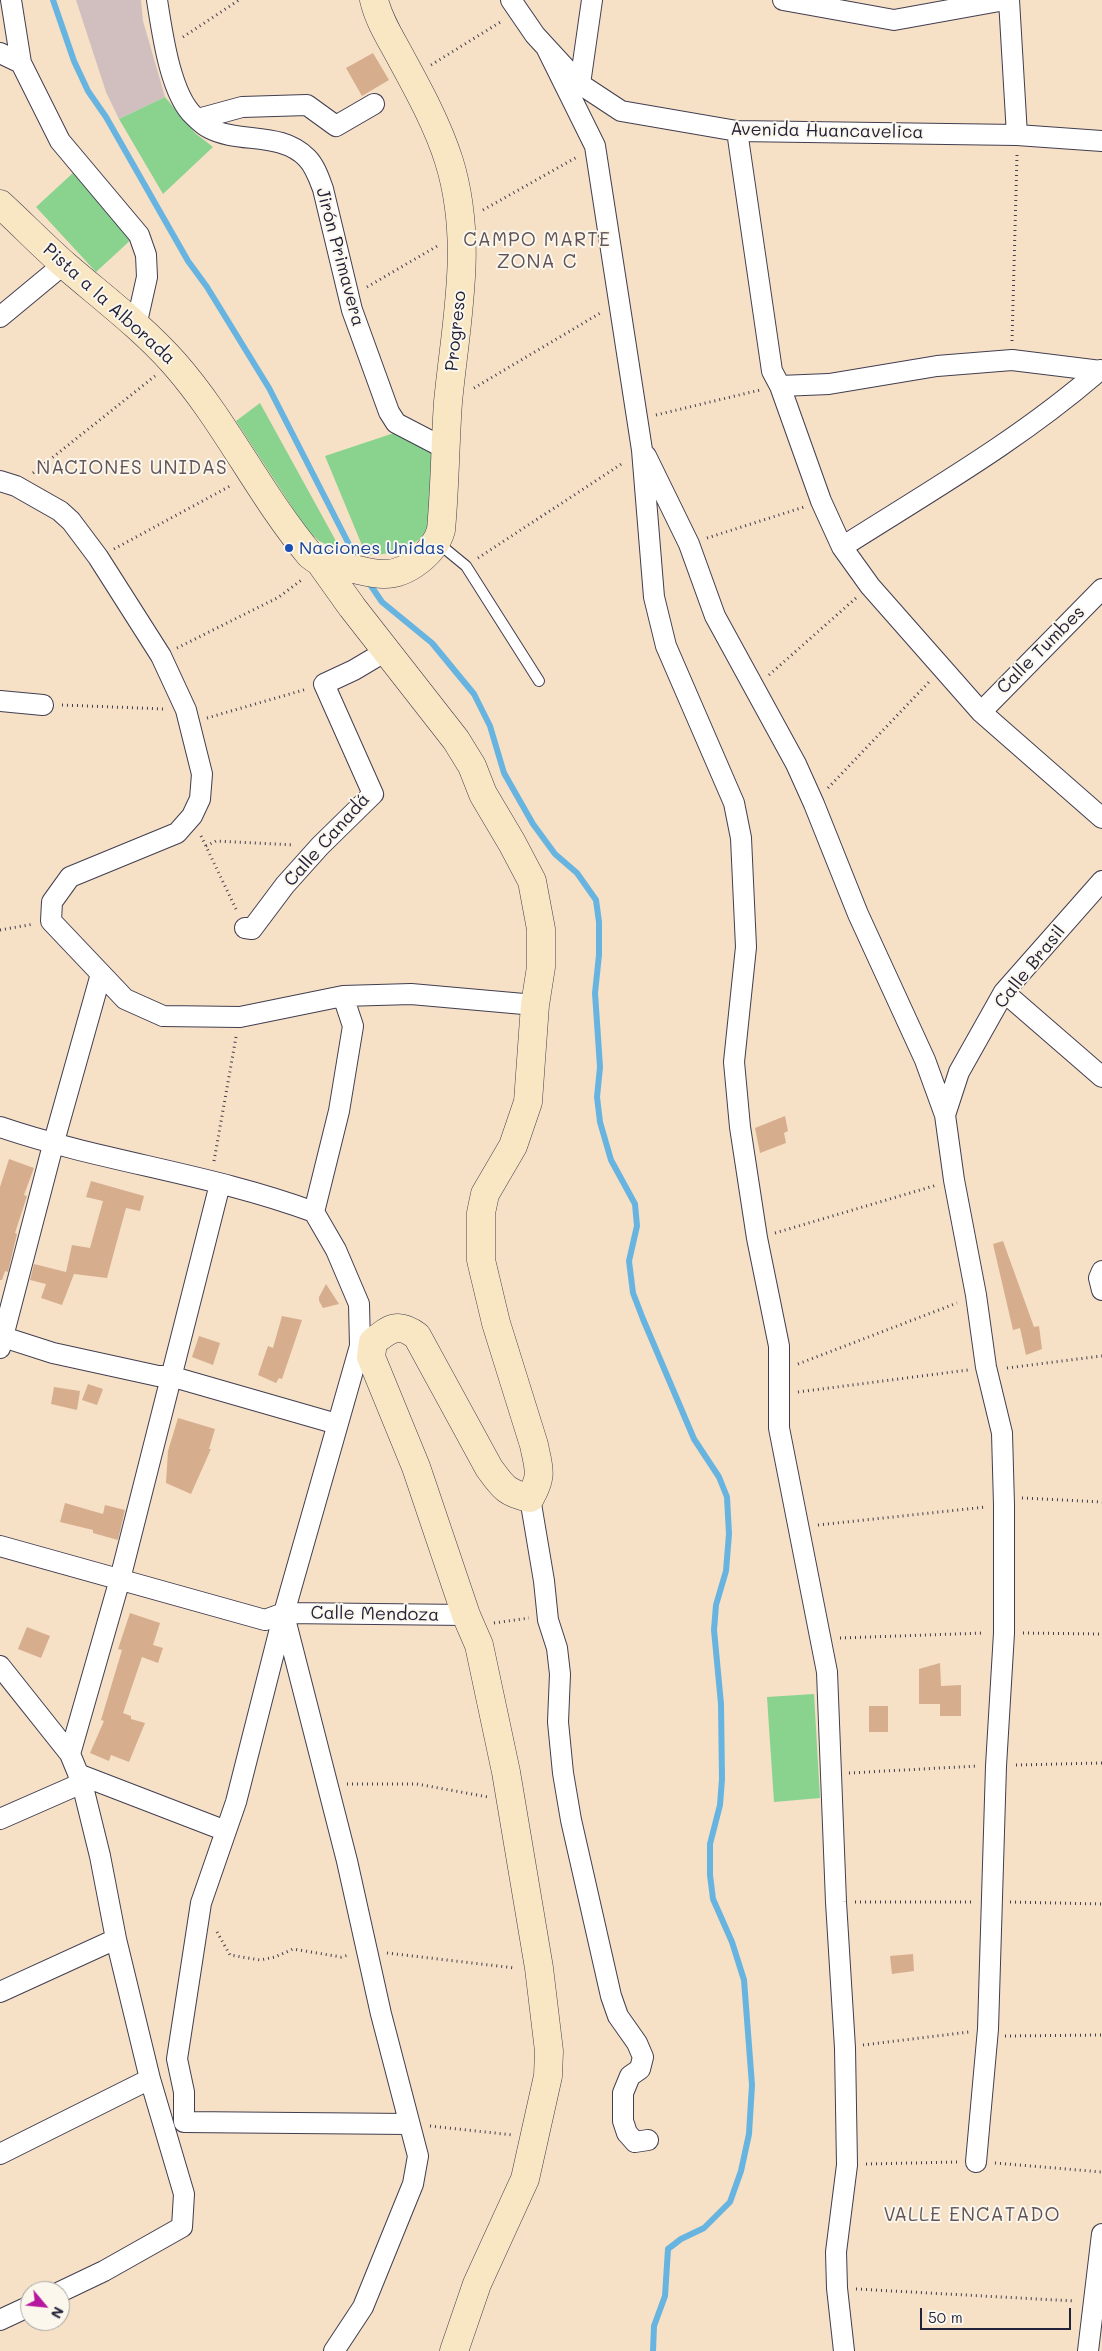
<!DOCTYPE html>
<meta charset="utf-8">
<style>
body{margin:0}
#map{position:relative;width:1102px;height:2351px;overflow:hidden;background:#f6e0c6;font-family:Mali,sans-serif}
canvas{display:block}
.north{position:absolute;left:20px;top:2281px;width:50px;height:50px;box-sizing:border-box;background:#fbf7ec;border:1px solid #a4a2a5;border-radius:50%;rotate:118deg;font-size:14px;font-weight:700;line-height:20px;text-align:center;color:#22223b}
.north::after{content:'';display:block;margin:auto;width:18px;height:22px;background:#b5179e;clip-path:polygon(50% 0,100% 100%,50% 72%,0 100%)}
.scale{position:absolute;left:920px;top:2308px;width:151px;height:22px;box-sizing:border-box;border:2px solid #22223b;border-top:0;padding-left:6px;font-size:15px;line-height:18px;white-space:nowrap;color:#22223b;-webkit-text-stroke:4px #fbf7ec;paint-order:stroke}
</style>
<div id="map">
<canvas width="1102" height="2351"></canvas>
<div class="north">N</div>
<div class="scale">50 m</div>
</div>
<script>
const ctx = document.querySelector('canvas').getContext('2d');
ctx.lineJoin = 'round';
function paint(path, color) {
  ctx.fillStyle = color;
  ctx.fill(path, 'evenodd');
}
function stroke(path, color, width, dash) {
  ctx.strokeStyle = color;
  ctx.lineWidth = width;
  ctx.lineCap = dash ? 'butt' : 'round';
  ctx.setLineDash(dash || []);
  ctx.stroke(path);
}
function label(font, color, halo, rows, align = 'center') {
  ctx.font = font + ' Mali,sans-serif';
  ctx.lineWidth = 4;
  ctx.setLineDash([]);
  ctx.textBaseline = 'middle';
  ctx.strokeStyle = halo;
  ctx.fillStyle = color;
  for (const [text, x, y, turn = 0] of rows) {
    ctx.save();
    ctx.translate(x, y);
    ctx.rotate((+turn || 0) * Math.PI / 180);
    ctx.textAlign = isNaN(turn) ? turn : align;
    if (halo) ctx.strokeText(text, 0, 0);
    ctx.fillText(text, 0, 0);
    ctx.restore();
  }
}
paint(new Path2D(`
 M76,0H141L143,21L165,97L119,119L106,92Z`), '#d1bfbf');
paint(new Path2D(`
 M165,97L195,133L213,147L163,194L119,119Z
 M75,171L134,237L96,272L36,207Z
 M260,403L342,552L319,541L307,530L236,421Z
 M394,433L435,453L432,530C405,550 401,554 366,555L325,456Z
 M814,1694L820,1798L774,1802L767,1697Z`), '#89d38f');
stroke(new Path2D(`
 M53,0L74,61L88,91L106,117L188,261L207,287L269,388L358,562
 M367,580L382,602L432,643L474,694L490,726L504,773L533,824L555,854L577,873L596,900L599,922V955L595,993L600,1067L597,1097L600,1122L611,1160L635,1204L637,1226L629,1261L633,1293L643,1319L694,1439L719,1477L727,1497L729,1534L726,1571L716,1605L714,1630L721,1704L722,1779L720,1805L710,1844V1875L713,1899L732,1942L744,1980L752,2085L749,2134L741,2171L730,2202L704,2228L681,2239L668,2249L665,2296L654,2326L653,2351`), '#67b4e1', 6);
paint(new Path2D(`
 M373,53L389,80L362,96L346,68Z
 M785,1116L788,1131L784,1133L786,1143L760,1153L755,1128Z
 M9,1159L34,1168L24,1195L27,1196L15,1233L17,1234L8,1272L5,1271L2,1280H0V1187Z
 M91,1181L144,1196L140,1211L126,1208L107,1278L74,1274L62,1305L41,1298L46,1284L30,1280L34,1264L66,1272L72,1245L90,1248L103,1201L86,1197Z
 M1003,1241L1034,1327L1039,1326L1042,1349L1026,1355L1020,1328L1013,1330L993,1244Z
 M326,1284L339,1304L323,1308L319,1301V1297Z
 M282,1316L302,1320L282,1379L279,1378L276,1383L258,1375L268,1346L273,1348Z
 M199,1336L220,1343L213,1365L192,1357Z
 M88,1384L103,1389L97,1405L82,1400Z
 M54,1387L80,1391L77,1410L51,1404Z
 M178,1418L215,1429L209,1449H211L191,1494L166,1483L168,1451Z
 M65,1503L103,1514L105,1505L125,1510L118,1540L93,1533V1530L60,1522Z
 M130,1613L160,1623L153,1645L163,1648L158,1663L142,1657L123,1713L131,1716V1719L145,1723L129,1762L111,1755L109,1761L90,1753L104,1721L101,1720L122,1650L118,1649Z
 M27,1627L50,1636L41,1658L18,1649Z
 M940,1663L941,1686L961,1685V1716H940V1704H919V1669Z
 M869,1706H888V1732H869Z
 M913,1954L914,1971L892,1974L890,1956Z`), '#d6ae8d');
const lane = new Path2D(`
 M438,543L466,566L539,681`);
const street = new Path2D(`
 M11,0L21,63
 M157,0C162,31 170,94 194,116C198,120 204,126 209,128C239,144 281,131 307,158C315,166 319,178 323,189L352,310L389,412L396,423L446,449
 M511,0L535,35L580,84L621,111L737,131L1017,135L1102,141
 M783,0L894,20L1005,0
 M1009,0L1017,135
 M546,47L595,146L642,450L654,597L666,646L734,803L741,838L746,947L734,1062L740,1127L757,1238L779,1346V1428L827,1672L836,1902L845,2048L847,2165L836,2252L837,2288L844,2351
 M0,53L21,63L60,141L139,235L146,255L147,277L136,326
 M580,84L592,0
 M198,119L242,107L307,105L336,126L374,104
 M737,131L772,371L780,386L821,501L842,547L870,586L981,712L1102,818
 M0,317L64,264
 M780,386L829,384L937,366L1012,360L1102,371
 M646,456L689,544L715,616L796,764L814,804L858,914L925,1060L945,1115L954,1180L976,1295L986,1367L1002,1433L1004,1505V1633L996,1766L988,2029L976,2162
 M0,481L16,486L60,511L71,521L98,557L161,656L186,710L202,774L200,799L192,816L177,833L70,877L52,902L51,921L125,999L163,1016L240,1017L343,996L411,994L535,1005
 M842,547C930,491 1021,439 1100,370
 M0,701L43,705
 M981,712L1102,589
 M245,928L252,929L285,885L320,846L373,794L324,684L354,670L386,651
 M1004,992L1102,1077
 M945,1115L959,1072L1004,992L1102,881
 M0,1127C103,1162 212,1174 314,1212L336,1250L359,1304L360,1346L284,1613L236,1802L201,1903L177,2059L184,2092V2122L409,2124
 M314,1212L339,1111L353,1026L343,996
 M1102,1271L1099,1278L1102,1290
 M0,1336L53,1353L158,1376H170L337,1424
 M0,1348L53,1145L101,974
 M530,1498L544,1581L548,1620L557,1648L560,1674L558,1722L563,1773L571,1820L611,1996L618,2016L637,2043L643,2057L640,2069L630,2076L623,2093V2121L627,2133L635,2142L648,2140
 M0,1546L265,1620L284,1613L466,1615
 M284,1615L347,1861L381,2014L418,2156L413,2184L363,2307L334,2351
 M0,1666L70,1754L82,1783L100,1856L116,1939L150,2079L184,2194L182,2227L104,2271L60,2292
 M70,1754L120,1579L220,1184
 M78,1774L226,1831
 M0,1819L82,1783
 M0,1992L116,1939
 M0,2154L150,2079
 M0,2320L30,2306
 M1088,2351L1102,2234`);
const secondary = new Path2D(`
 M0,204C22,224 43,246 66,266C102,297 142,327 174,363C226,422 259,494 310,555C325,567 330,565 349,568C360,570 372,574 383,574C407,575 435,552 441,530C445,488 445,445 448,402C456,320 474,242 449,161C438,126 419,91 401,58C391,39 379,21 374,0
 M322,565L352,607L456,740L472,766L483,794L512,843L532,881L541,929V967L535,1005L528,1102L513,1146L485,1194L481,1213V1260L496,1323L534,1445C539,1470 543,1475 530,1498C506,1493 503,1487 489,1468L417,1336C398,1322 390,1328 373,1342L371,1357L416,1467L466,1615L479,1645L506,1772L539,1968L549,2051L548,2076L525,2179L477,2284L454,2351`);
stroke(lane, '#423e50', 12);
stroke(street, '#423e50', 22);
stroke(secondary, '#423e50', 29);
stroke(new Path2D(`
 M183,37L239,0
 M431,65L502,21
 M483,210L577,157
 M367,287L439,245
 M1012,341L1017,155
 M474,388L602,312
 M656,415L760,390
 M33,473L155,376
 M707,538L804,507
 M114,549L232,485
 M478,558L623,463
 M177,648L279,597L303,579
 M769,675L856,598
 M62,705L165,709
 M207,718L307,689
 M828,788L929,682
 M201,836L237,911
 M206,846L216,841L294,845
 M0,930L34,924
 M214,1161L236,1037
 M775,1233L937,1185
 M798,1364L957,1303
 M1007,1368L1102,1356
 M798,1392L968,1370
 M1022,1498L1102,1502
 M818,1525L986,1507
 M494,1623L529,1618
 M1023,1633L1102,1634
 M840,1638L984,1633
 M1016,1765L1102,1763
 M849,1773L977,1766
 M347,1784H417L488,1797
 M855,1902H974
 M1010,1902L1102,1904
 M217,1932L230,1955L260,1960L275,1957L293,1949L341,1957L349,1955
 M387,1953L515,1968
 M1005,2036L1102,2035
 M863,2045L969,2032
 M430,2126L513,2135
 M995,2163L1102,2172
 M866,2164L957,2162
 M856,2289L1074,2301`), '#423e50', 3, [1, 4]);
stroke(lane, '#fff', 10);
stroke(street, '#fff', 20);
stroke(secondary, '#f9e7c3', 28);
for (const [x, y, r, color] of [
 [289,548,5,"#1a4fb4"]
]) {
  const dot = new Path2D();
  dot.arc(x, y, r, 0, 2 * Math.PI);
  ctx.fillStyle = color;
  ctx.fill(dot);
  stroke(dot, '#fbf7ec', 2);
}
label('18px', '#22223b', '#fbf7ec', [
 ["Avenida Huancavelica",827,131,1],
 ["Jirón Primavera",340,257,75],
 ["Pista a la Alborada",109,304,42],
 ["Progreso",456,331,-84],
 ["Calle Tumbes",1041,650,-45],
 ["Calle Canadá",327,840,-48],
 ["Calle Brasil",1030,967,-51],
 ["Calle Mendoza",375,1614,1]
]);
label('18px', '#164399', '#fbf7ec', [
 ["Naciones Unidas",299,548]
], 'left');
ctx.letterSpacing = '1px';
label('19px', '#615358', '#fbf7ec', [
 ["CAMPO MARTE",537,240],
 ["ZONA C",537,262],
 ["NACIONES UNIDAS",132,468],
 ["VALLE ENCATADO",972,2215]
]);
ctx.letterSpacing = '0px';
</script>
